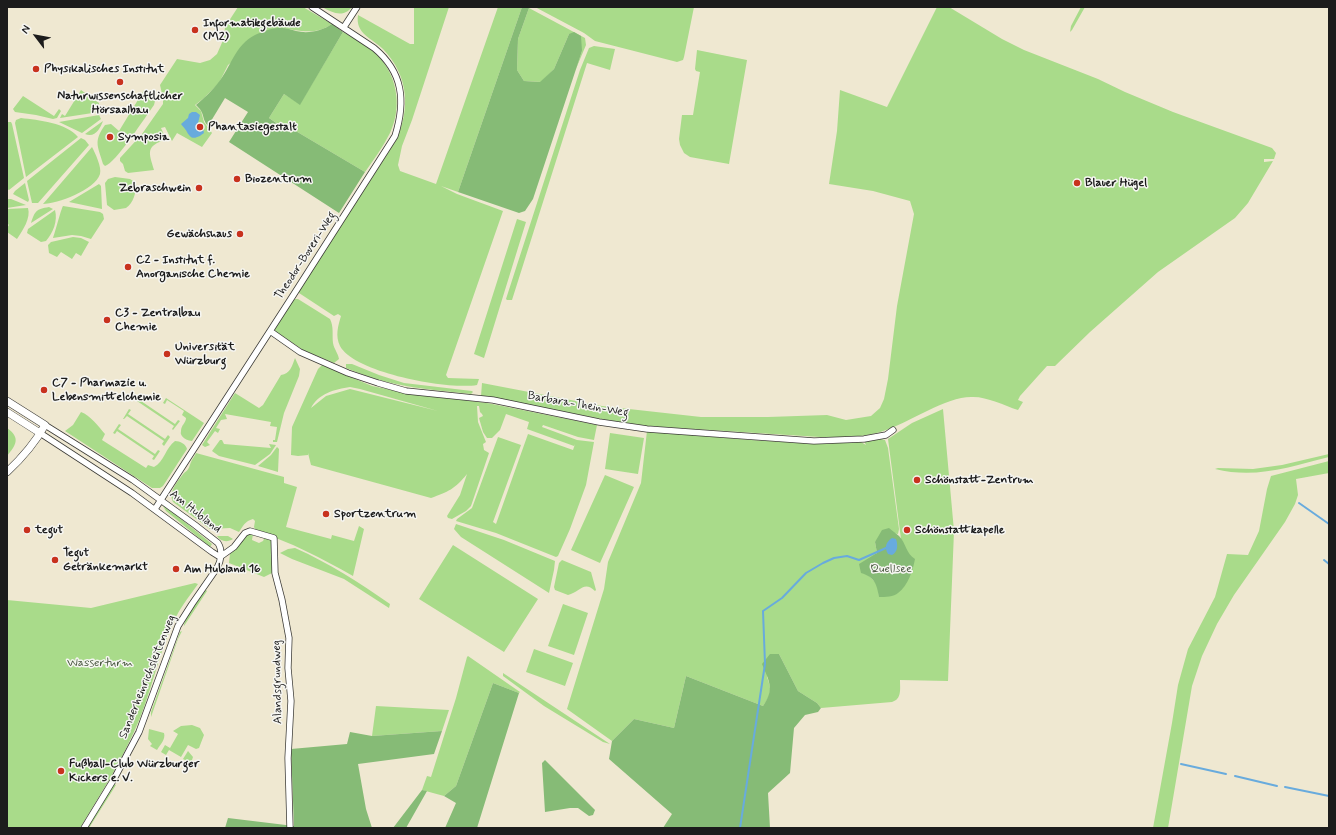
<!DOCTYPE html>
<meta charset="utf-8">
<style>
body{margin:0}
#map{position:relative;width:1336px;height:835px;overflow:hidden;background:#efe8d1;font-family:Mynerve,sans-serif}
canvas{display:block}
.frame{position:absolute;inset:0;border:8px solid #1c1c1c;pointer-events:none}
.north{position:absolute;left:16px;top:16px;width:40px;height:40px;-webkit-text-stroke:3px #f6f6f2;paint-order:stroke;rotate:302deg;font-size:11px;font-weight:700;line-height:16px;text-align:center;color:#1c1c1c}
.north::after{content:'';display:block;margin:auto;width:14px;height:18px;background:#1c1c1c;clip-path:polygon(50% 0,100% 100%,50% 72%,0 100%)}
</style>
<div id="map">
<canvas width="1336" height="835"></canvas>
<div class="frame"></div>
<div class="north">N</div>
</div>
<script>
const ctx = document.querySelector('canvas').getContext('2d');
ctx.lineJoin = 'round';
function paint(path, color) {
  ctx.fillStyle = color;
  ctx.fill(path, 'evenodd');
}
function stroke(path, color, width, dash) {
  ctx.strokeStyle = color;
  ctx.lineWidth = width;
  ctx.lineCap = dash ? 'butt' : 'round';
  ctx.setLineDash(dash || []);
  ctx.stroke(path);
}
function label(font, color, halo, rows, align = 'center') {
  ctx.font = font + ' Mynerve,sans-serif';
  ctx.lineWidth = 3;
  ctx.setLineDash([]);
  ctx.textBaseline = 'middle';
  ctx.strokeStyle = halo;
  ctx.fillStyle = color;
  for (const [text, x, y, turn = 0] of rows) {
    ctx.save();
    ctx.translate(x, y);
    ctx.rotate((+turn || 0) * Math.PI / 180);
    ctx.textAlign = isNaN(turn) ? turn : align;
    if (halo) ctx.strokeText(text, 0, 0);
    ctx.fillText(text, 0, 0);
    ctx.restore();
  }
}
paint(new Path2D(`
 M238,7H303L332,24C313,37 298,29 278,28L228,65L219,83L204,98L195,105L201,111L204,122L212,133L202,147L177,133L172,141L165,127L161,128L166,139C145,147 149,152 154,170L128,173L125,171L123,164L120,161V158L142,134L163,104V98L160,85L177,59L200,63L210,60L217,54L224,38L225,27Z
 M322,7H352C343,18 333,13 322,7Z
 M414,7H449L412,120L402,146L398,165L400,171L436,184L498,7H522L458,192L441,186L457,194L503,211L446,375L448,378L479,379L477,385C449,390 354,373 340,346C335,336 338,326 341,316L338,314L334,316L299,293V290L395,142C411,110 409,76 383,49C372,38 355,34 358,15L410,44H414Z
 M535,7H694L684,57L683,60L677,62L595,41L584,33Z
 M937,7H949L1002,39L1024,50L1098,79L1125,92L1173,112L1272,148L1276,153L1274,159H1264V162L1273,161L1248,203L1235,218L1158,272L1090,332L1055,366H1047L1020,396L1018,400L1023,402L1018,410C1003,405 986,396 971,397C946,397 910,422 886,430C865,438 842,437 820,437L646,426L607,420L481,396L482,383L602,406L701,417H768L827,415L846,420L871,416L880,408L884,399L888,379L897,306L914,214L910,201L873,191L829,184L837,131L840,90L887,107Z
 M1081,7H1085L1072,30L1070,32L1071,26Z
 M529,8L585,38L586,45L575,71L582,51L569,34L554,69L541,82L524,81L517,70L518,39Z
 M343,32C354,38 365,44 374,52C397,72 403,106 390,133C383,147 374,159 365,172L294,130L292,133L269,118L284,94L300,104Z
 M594,46L615,49L610,70L587,63L512,300H507L506,299L580,70L589,48Z
 M697,50L747,60L729,164L690,157L684,153L680,145L679,139L682,115H693L700,72L696,71L695,69Z
 M81,90L99,103V112L60,118L62,114L65,116Z
 M144,90L156,97L154,105C146,116 115,164 105,166L103,164C98,146 93,142 105,125L111,124L119,131Z
 M23,96L54,116L59,109L61,111L57,118L53,119L36,115L15,112L13,109Z
 M99,115L101,119L82,133L59,122Z
 M21,118C38,120 67,123 78,137L26,177L15,123L16,120Z
 M103,121C100,129 95,138 85,134Z
 M8,122H11L12,124L24,178L9,190L7,189V124Z
 M81,138L85,140L89,145L38,203H32L27,181Z
 M92,147C95,153 102,167 100,174C95,190 57,204 43,204Z
 M115,177L130,179L136,183C137,191 133,204 126,208L114,210L107,205L105,183L108,179Z
 M25,183L29,200L28,202L13,194L15,191Z
 M99,184L101,186L102,209L69,202Z
 M7,199H11L26,205L7,208Z
 M63,206L100,212L103,214L104,219L91,239L81,236L72,235L53,238C55,233 61,209 63,206Z
 M49,207L53,209L31,223C35,211 36,209 49,207Z
 M28,208C31,218 23,230 17,239L7,232V228L9,225L7,223V209Z
 M55,210C58,221 53,233 46,241L41,242L27,233L28,229Z
 M517,219L526,222L484,358L474,354Z
 M73,237L81,238L89,242L81,256L76,253L72,259L61,252L57,257L49,253L48,245L51,242Z
 M295,299H298L330,319C334,327 332,335 333,343C334,349 338,353 339,359L334,363L303,350L275,331V329L292,301Z
 M295,358L300,369L299,376L284,413L277,442H273V440H275L277,427L270,426L271,422L225,414L227,419L221,420L216,428L220,429L218,433L215,431L207,442L210,445L205,447L202,445L235,393L259,408L263,405L281,375C290,374 292,366 295,358Z
 M346,364H352L379,375L404,383L472,391L473,392L471,394C424,389 390,387 346,368Z
 M322,365L372,386L407,393L487,403L597,425L594,440L578,437L543,425L542,427L577,440L594,442L586,485L570,529L558,556L556,557L496,533L456,521L457,519L472,508L498,437L521,445L493,522L496,524L528,434L573,450L575,444L574,446L527,429L529,422L506,414L500,430L492,438H487L483,432L479,418L483,416L482,414L480,412L479,406H477L478,422L486,442L483,444L484,450L489,453L471,506L466,511L452,519L448,518L447,516L460,495L467,474C455,489 448,492 431,498L311,465L308,453V455L298,456L291,455L292,427L318,369ZM350,387L360,389L438,411L350,389L326,396L311,408C318,394 335,389 350,387Z
 M166,398L204,423L192,441C188,441 179,437 181,431C181,425 186,423 186,418L182,415L184,411L167,400L165,404L163,403Z
 M138,399L175,424L178,420L180,421L173,430L172,429L174,426L137,401Z
 M129,409L131,410L128,414L165,439L168,435L170,437L164,446L162,444L164,441L127,416L124,419H123Z
 M943,409L954,531L948,681L900,680C900,689 902,699 892,702L821,708L817,703L798,691L779,654L767,677C772,690 771,695 763,706L686,676L674,728L634,719L612,741L567,709L604,589L608,562L641,483L647,431L751,440L816,444L861,442L866,445L864,441L881,439L885,440L888,448L899,529L898,534L893,533L875,542L877,553L873,557L868,575L878,585L879,597L904,586L901,539L888,439L912,423Z
 M81,412C90,415 99,427 105,434L102,440L146,468L148,465L154,467C164,462 166,447 175,441C180,441 186,444 187,449L163,486L160,488H152L65,431L73,425Z
 M119,424L121,425L118,429L155,454L158,450L160,451L154,460L152,459L154,456L117,431L115,434L113,433Z
 M7,428C21,438 16,445 7,456Z
 M610,433L644,438L638,474L605,469Z
 M220,440H222L224,444L271,448L269,444L276,445L270,454L255,465L219,456L212,451Z
 M277,447L279,449L278,472L258,466L271,455Z
 M196,453L284,477V483L297,487L286,527L331,539L332,535L354,541L359,526L364,529L353,576C321,558 291,542 256,531L254,527L255,521L253,519C245,521 243,526 239,532L230,528L210,529L173,502C168,491 178,481 184,473C189,470 189,467 191,462C192,459 195,456 196,453Z
 M1329,454V457C1289,467 1256,479 1215,469L1218,468L1253,469L1282,465Z
 M1329,461V473L1296,479L1298,495L1295,504L1285,522L1234,595L1217,624L1202,656L1192,686L1168,828H1153L1172,723L1178,685L1188,649L1215,597L1227,554L1248,555L1259,531L1267,489L1271,476Z
 M605,475L634,487L600,563L571,550Z
 M164,505L212,544L210,547L166,511L163,506Z
 M456,524L504,540L555,561L554,570L549,593L461,537L454,529Z
 M249,533L253,534L252,540L259,543L263,541L265,537L271,540L274,572L264,577L229,563L230,554Z
 M217,536H228L233,539C227,543 220,541 217,536Z
 M453,545L538,599L504,652L419,599Z
 M295,548C329,563 360,583 390,604L389,608L344,579L292,559L280,553L288,549Z
 M562,560L591,572L596,590L595,591C584,580 580,592 568,595L555,590L554,587L559,563Z
 M195,583L198,584C191,594 182,605 176,617C160,649 153,685 140,718C124,757 102,792 80,828H7V600L91,608Z
 M206,590L207,591L184,626C184,618 200,596 206,590Z
 M563,604L588,613L574,655L548,646Z
 M182,631L178,639L151,717V712L180,632Z
 M534,649L573,663L565,686L526,672Z
 M468,656L520,692L519,693L493,683L456,786L444,796L422,790L427,776L431,777L456,698L467,657Z
 M503,673L610,744L603,742L544,706L503,676Z
 M376,706L449,710L442,731L372,736Z
 M192,725L200,728L204,735L199,748L196,749L188,745L181,757L169,750L166,755L161,752L165,745L170,748L178,734L173,731L181,726Z
 M149,729L164,733C166,739 160,745 157,750L150,746L152,744L148,739Z
 M188,751L193,757L191,763L183,759Z
 M114,784L116,785L89,828H87Z`), '#a9db8a');
paint(new Path2D(`
 M522,7L529,8L518,39L517,70L524,81L540,82L554,69L569,34L574,32L581,36L582,51L533,199L525,211L519,213L458,192Z
 M332,24L343,32L300,105L284,94L269,118L291,133L294,130L365,172L339,213L229,142L248,112L225,98L208,126C201,118 206,114 196,105C204,98 212,91 218,83C231,67 235,45 255,35C262,32 271,28 278,28C285,27 291,30 296,31C308,34 322,31 332,24Z
 M889,528C892,531 896,533 899,536C906,543 906,554 915,559C913,570 908,586 898,593C894,597 885,597 879,597C877,585 875,577 861,573L859,564L877,553L875,542L882,530Z
 M770,654H779L798,691L817,703L821,708L818,712L805,715L794,728L790,773L768,793L770,828H663L672,814L609,759L612,741L634,719L674,728L686,676L763,706C775,689 769,681 762,664Z
 M493,683L519,693L477,828H445L456,803L444,796L456,786Z
 M442,731L434,754L358,764L366,809L372,828H225L228,818L294,826L291,749L347,744L350,732L372,736Z
 M545,760L595,810L593,815L589,816L578,808H570L545,812L542,763Z
 M422,790L427,791L406,828H393Z`), '#86bb76');
paint(new Path2D(`
 M192,112H196L200,115L197,127L203,129L204,133C200,136 193,141 189,135C187,133 187,131 185,129C184,127 182,126 181,124L188,118L189,114Z
 M892,538L896,539C898,545 898,552 892,555L888,554C884,547 886,542 892,538Z`), '#68abdd');
stroke(new Path2D(`
 M1299,503L1329,524
 M1324,560L1329,564
 M1181,764L1226,774
 M1235,776L1277,786
 M1285,787L1329,796
 M740,828L765,664L763,611L782,598L806,573L823,563L834,558L847,556L859,560L886,548`), '#68abdd', 2);
const minor = new Path2D(`
 M344,27L357,7
 M270,331L300,352L348,373L378,383L406,391L493,400L599,422L647,429L814,441L864,439L886,435L893,430
 M45,425L133,480L195,525L218,543C223,551 221,561 217,568L192,604L178,626L139,732L114,779L84,828
 M40,433L132,493L212,552L220,557
 M155,509L294,294L395,136C406,101 403,72 374,48L312,7
 M220,557L234,547L245,533L250,531L274,538L275,573L282,600L289,638L288,668L291,701L288,758L290,828`);
const tertiary = new Path2D(`
 M7,401L45,425C35,443 22,458 7,472
 M7,412L40,433`);
stroke(minor, '#3c3b37', 7);
stroke(tertiary, '#3c3b37', 8);
stroke(minor, '#fff', 5.5);
stroke(tertiary, '#fff', 7);
for (const [x, y, r, color] of [
 [195,30,4,"#c8321e"],
 [36,69,4,"#c8321e"],
 [120,82,4,"#c8321e"],
 [200,127,4,"#c8321e"],
 [110,137,4,"#c8321e"],
 [237,179,4,"#c8321e"],
 [1077,183,4,"#c8321e"],
 [199,188,4,"#c8321e"],
 [240,234,4,"#c8321e"],
 [128,267,4,"#c8321e"],
 [107,320,4,"#c8321e"],
 [167,354,4,"#c8321e"],
 [44,390,4,"#c8321e"],
 [917,480,4,"#c8321e"],
 [326,514,4,"#c8321e"],
 [27,530,4,"#c8321e"],
 [907,530,4,"#c8321e"],
 [55,560,4,"#c8321e"],
 [176,569,4,"#c8321e"],
 [61,771,4,"#c8321e"]
]) {
  const dot = new Path2D();
  dot.arc(x, y, r, 0, 2 * Math.PI);
  ctx.fillStyle = color;
  ctx.fill(dot);
  stroke(dot, '#f6f6f2', 1.5);
}
label('bold 12px', '#1c1c1c', '#f6f6f2', [
 ["Informatikgebäude",203,23],
 ["(M2)",203,37],
 ["Physikalisches Institut",44,69],
 ["Naturwissenschaftlicher",120,96,"center"],
 ["Hörsaalbau",120,110,"center"],
 ["Phantasiegestalt",208,127],
 ["Symposia",118,137],
 ["Biozentrum",245,179],
 ["Blauer Hügel",1085,183],
 ["Zebraschwein",191,188,"right"],
 ["Gewächshaus",232,234,"right"],
 ["C2 - Institut f.",136,260],
 ["Anorganische Chemie",136,274],
 ["C3 - Zentralbau",115,313],
 ["Chemie",115,327],
 ["Universität",175,347],
 ["Würzburg",175,361],
 ["C7 - Pharmazie u.",52,383],
 ["Lebensmittelchemie",52,397],
 ["Schönstatt-Zentrum",925,480],
 ["Sportzentrum",334,514],
 ["tegut",35,530],
 ["Schönstattkapelle",915,530],
 ["Tegut",63,553],
 ["Getränkemarkt",63,567],
 ["Am Hubland 16",184,569],
 ["Fußball-Club Würzburger",69,764],
 ["Kickers e. V.",69,778]
], 'left');
label('12px', '#1c1c1c', '#f6f6f2', [
 ["Theodor-Boveri-Weg",306,256,-57],
 ["Barbara-Thein-Weg",578,405,10],
 ["Am Hubland",195,512,38],
 ["Sanderheinrichsleitenweg",148,677,-68],
 ["Alandsgrundweg",278,682,-91]
]);
label('12px', '#46553d', '#f6f6f2', [
 ["Quellsee",891,569],
 ["Wasserturm",100,663]
]);
</script>
